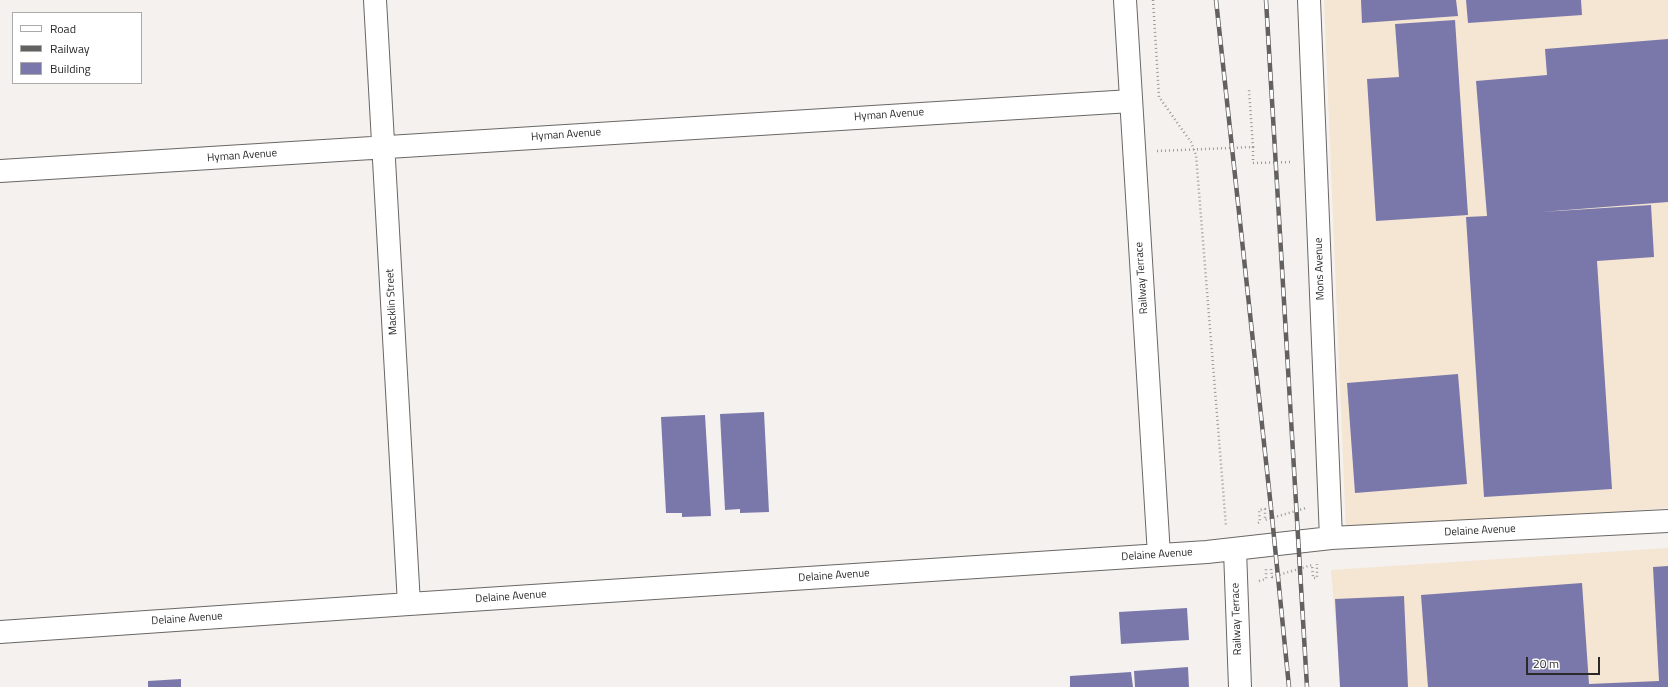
<!DOCTYPE html>
<style>
body{margin:0}
#map{position:relative;width:1668px;height:687px;overflow:hidden;background:#f4f1ee;font-family:"Titillium Web",sans-serif}
canvas{display:block}
.legend{position:absolute;left:12px;top:12px;width:130px;height:72px;box-sizing:border-box;background:#fff;border:1px solid #aaaaa9;margin:0;padding:5px 7px;list-style:none;font-size:12px;color:#2b2a29}
.legend li{display:flex;align-items:center;gap:8px;height:20px}
.legend b{width:20px;border:1px solid #aaaaa9}
.scale{position:absolute;left:1526px;top:657px;width:74px;height:18px;box-sizing:border-box;border:2px solid #2b2a29;border-top:0;padding-left:5px;font-size:12px;line-height:14px;white-space:nowrap;color:#2b2a29;-webkit-text-stroke:3px #fff;paint-order:stroke}
</style>
<div id="map">
<canvas width="1668" height="687"></canvas>
<ul class="legend">
<li><b style="height:5px;background:#fff"></b>Road</li>
<li><b style="height:5px;background:#63615f"></b>Railway</li>
<li><b style="height:11px;background:#7a78aa"></b>Building</li>
</ul>
<div class="scale">20 m</div>
</div>
<script>
const ctx = document.querySelector('canvas').getContext('2d');
ctx.lineJoin = 'round';
function paint(path, color) {
  ctx.fillStyle = color;
  ctx.fill(path, 'evenodd');
}
function stroke(path, color, width, dash) {
  ctx.strokeStyle = color;
  ctx.lineWidth = width;
  ctx.lineCap = dash ? 'butt' : 'round';
  ctx.setLineDash(dash || []);
  ctx.stroke(path);
}
function label(font, color, halo, rows, align = 'center') {
  ctx.font = font + ' "Titillium Web",sans-serif';
  ctx.lineWidth = 4;
  ctx.setLineDash([]);
  ctx.textBaseline = 'middle';
  ctx.strokeStyle = halo;
  ctx.fillStyle = color;
  for (const [text, x, y, turn = 0] of rows) {
    ctx.save();
    ctx.translate(x, y);
    ctx.rotate((+turn || 0) * Math.PI / 180);
    ctx.textAlign = isNaN(turn) ? turn : align;
    if (halo) ctx.strokeText(text, 0, 0);
    ctx.fillText(text, 0, 0);
    ctx.restore();
  }
}
paint(new Path2D(`
 M1324,0H1668V508L1346,530Z
 M1668,548V687H1341L1331,570Z`), '#f5e5d3');
paint(new Path2D(`
 M1361,0H1456L1458,16L1362,23Z
 M1466,0H1581L1582,15L1468,23Z
 M1455,20L1468,215L1376,221L1367,79L1399,77L1395,24Z
 M1668,39V202L1541,212L1651,205L1654,257L1597,261L1612,489L1484,497L1466,217L1487,216L1476,81L1547,75L1545,49Z
 M1458,374L1467,484L1355,493L1347,383Z
 M764,412L769,512L740,513V509L725,510L720,414Z
 M705,415L711,516L682,517V513H666L661,417Z
 M1668,566V687H1428L1421,595L1582,583L1589,684L1659,681L1653,567Z
 M1404,596L1408,687H1340L1335,599Z
 M1187,608L1189,640L1121,644L1119,612Z
 M1188,667L1189,687H1135L1134,671Z
 M1131,672L1133,687H1070V676Z
 M181,679V687H148V681Z`), '#7a78aa');
const minor = new Path2D(`
 M375,0L409,604
 M1125,0L1159,555
 M1309,0L1331,538
 M0,171L1131,101
 M1235,550L1240,687
 M0,632L409,604L1207,552L1331,538L1668,521`);
stroke(minor, '#6a6764', 24);
stroke(new Path2D(`
 M1153,0L1159,97L1191,142L1196,155L1226,526
 M1253,147V163L1293,162
 M1157,151L1253,147L1249,90
 M1258,523L1260,522L1259,510L1265,509V520L1306,508
 M1271,569L1272,577L1312,565L1313,578H1317V564
 M1259,581L1266,579V569`), '#9c9a98', 2.5, [1, 3]);
stroke(minor, '#fff', 22);
const rail = new Path2D(`
 M1216,0L1272,517L1289,687
 M1266,0L1307,687`);
stroke(rail, '#63615f', 4.5);
stroke(rail, '#fff', 3, [9]);
label('11px', '#2b2a29', '#fff', [
 ["Hyman Avenue",889,115,-4],
 ["Hyman Avenue",566,135,-4],
 ["Hyman Avenue",242,156,-4],
 ["Mons Avenue",1320,269,-92],
 ["Railway Terrace",1142,278,-94],
 ["Macklin Street",392,302,-93],
 ["Delaine Avenue",1480,531,-3],
 ["Delaine Avenue",1157,555,-4],
 ["Delaine Avenue",834,576,-4],
 ["Delaine Avenue",511,597,-4],
 ["Delaine Avenue",187,619,-4],
 ["Railway Terrace",1237,619,-92]
]);
</script>
